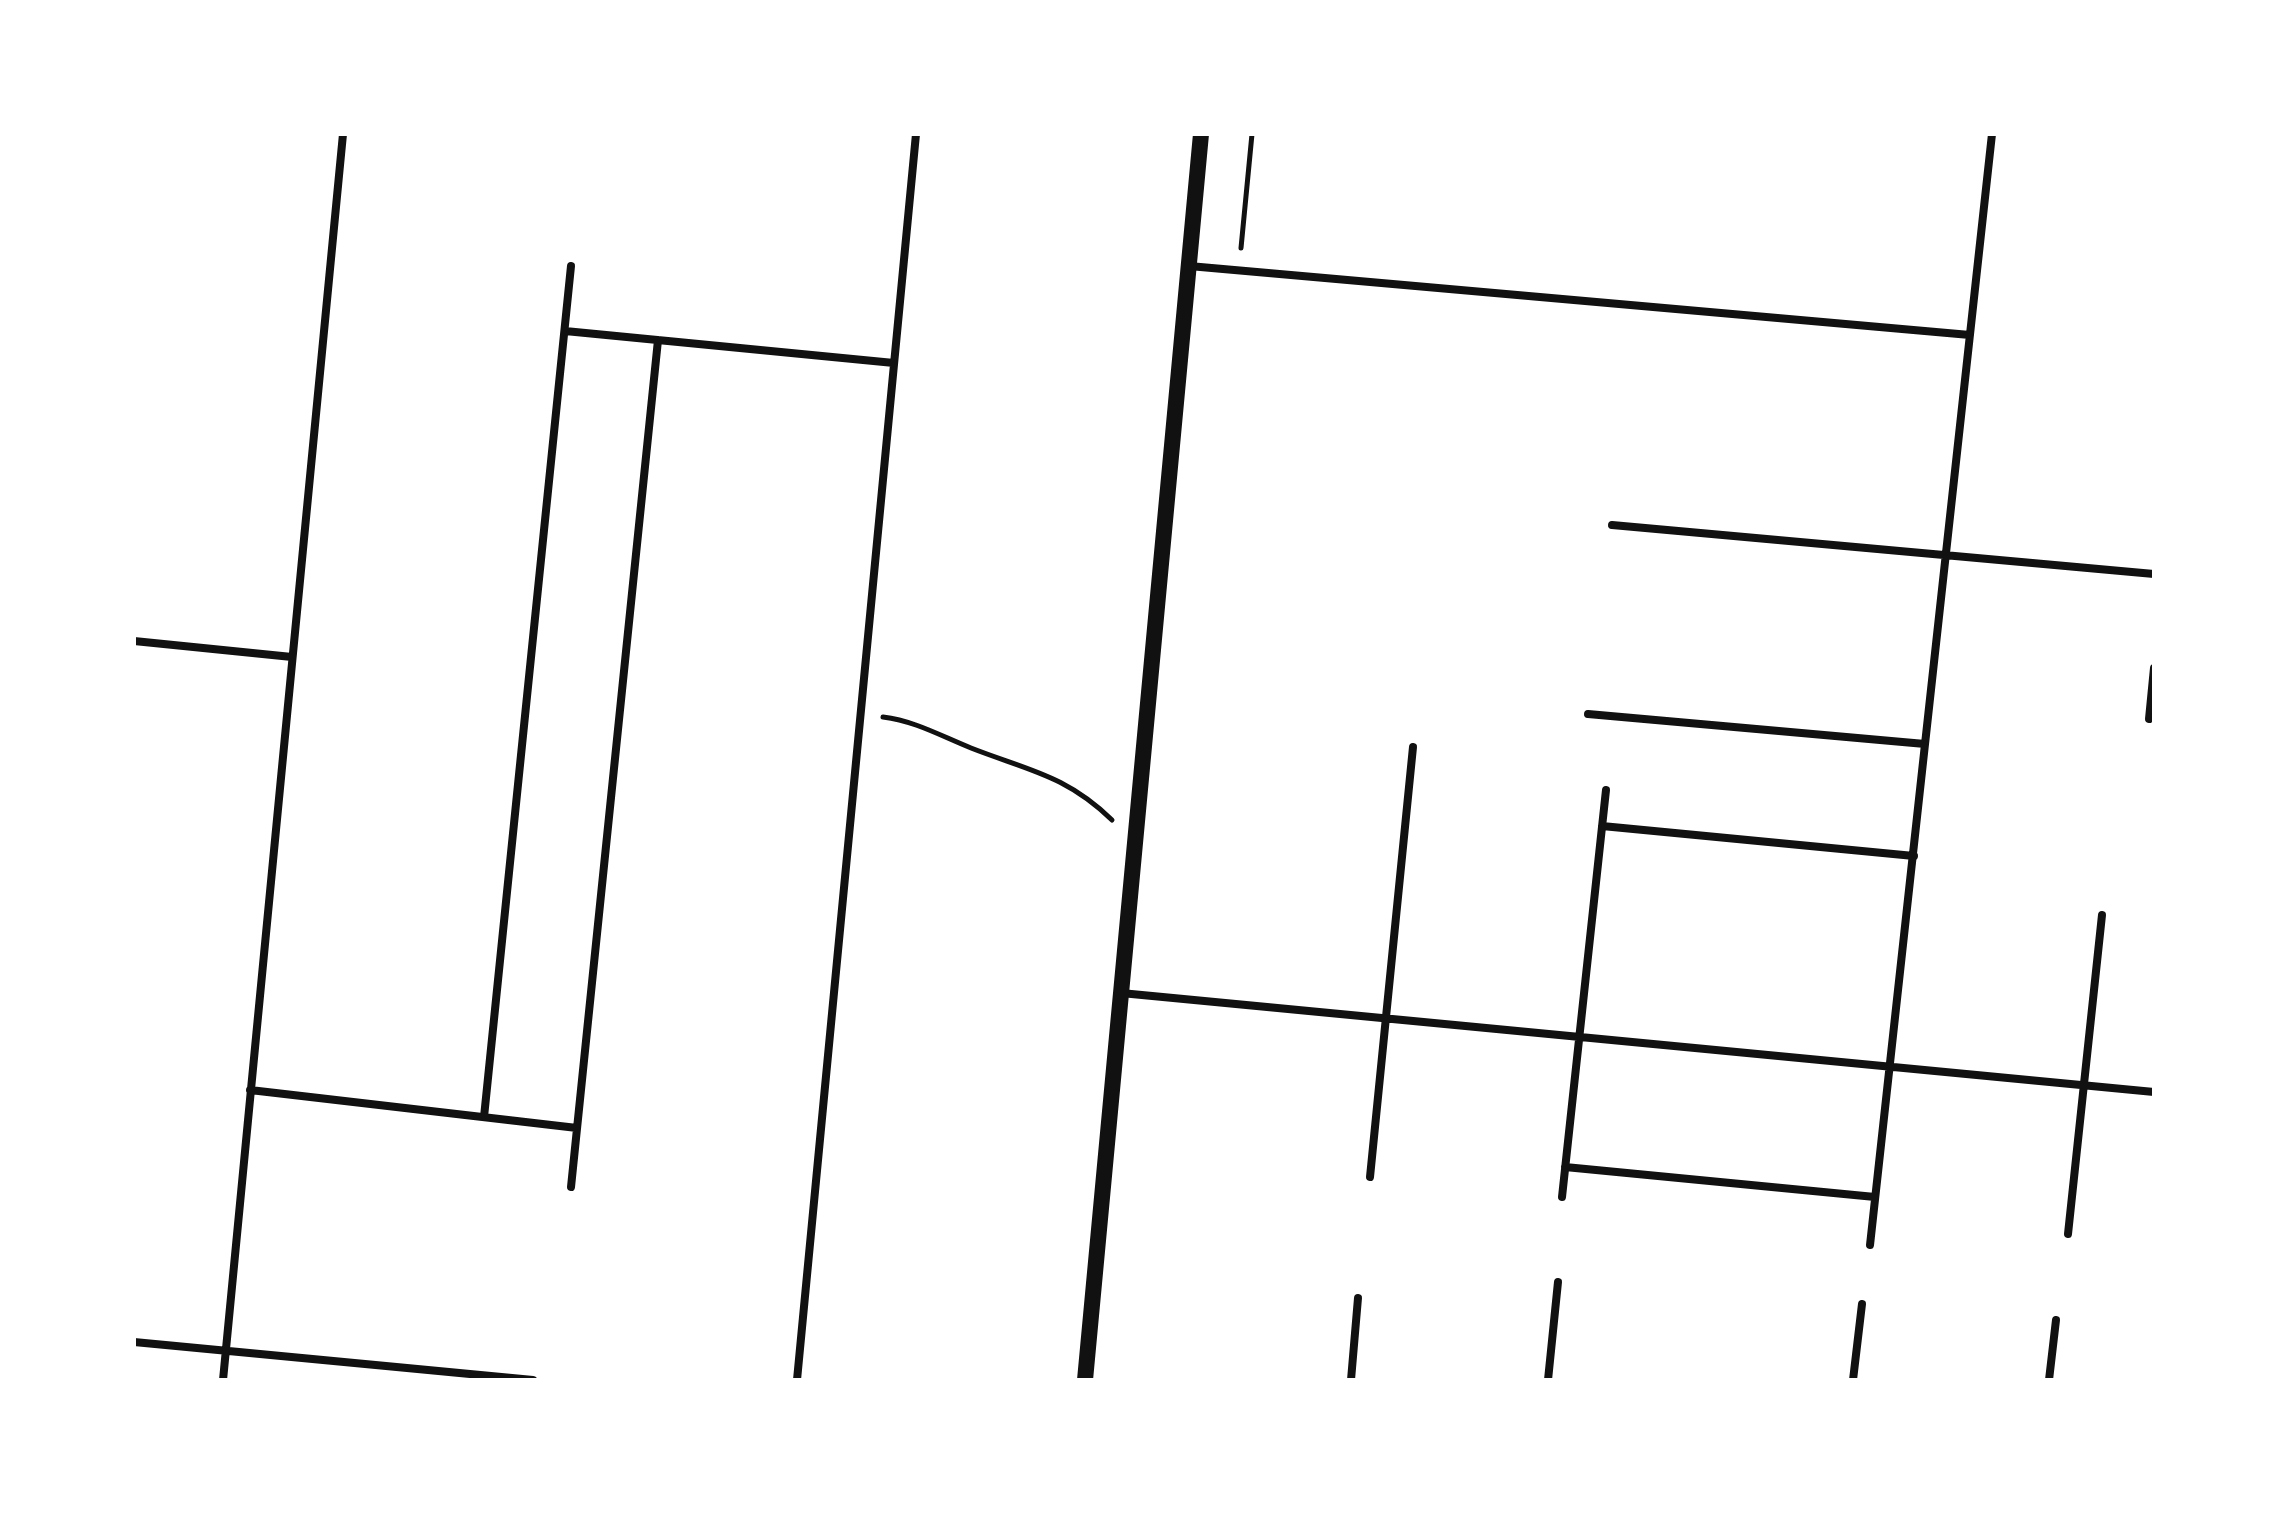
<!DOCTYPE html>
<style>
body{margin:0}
#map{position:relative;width:2288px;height:1514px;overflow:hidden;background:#fff;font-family:Helvetica,sans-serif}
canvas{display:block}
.frame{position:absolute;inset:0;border:136px solid #fff;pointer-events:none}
</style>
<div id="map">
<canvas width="2288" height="1514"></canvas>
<div class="frame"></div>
</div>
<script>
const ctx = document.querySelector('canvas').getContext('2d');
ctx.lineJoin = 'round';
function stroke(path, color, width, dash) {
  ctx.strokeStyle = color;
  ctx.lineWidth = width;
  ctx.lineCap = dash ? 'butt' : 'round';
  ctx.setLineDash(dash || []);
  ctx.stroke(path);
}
stroke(new Path2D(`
 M1241,248L1252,134
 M883,717C915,721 941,736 971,748C1027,770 1066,775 1112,820`), '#111', 5);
stroke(new Path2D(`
 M1189,266L1970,335
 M565,331L894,363
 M1612,525L2154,574
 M134,641L292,657
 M1588,714L1925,744
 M2149,719L2154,668
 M1602,826L1914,856
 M1121,993L2154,1092
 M250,1090L577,1128
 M484,1117L571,266
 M1565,1167L1875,1197
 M1370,1177L1413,747
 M571,1187L658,340
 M1562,1197L1606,790
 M2068,1234L2102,915
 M1870,1245L1992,134
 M134,1342L533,1380
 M223,1380L343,134
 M797,1380L916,134
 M1351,1380L1358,1298
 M1548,1380L1558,1282
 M1853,1380L1862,1304
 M2049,1380L2056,1320`), '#111', 8);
stroke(new Path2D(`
 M1085,1380L1201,134`), '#111', 16);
</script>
